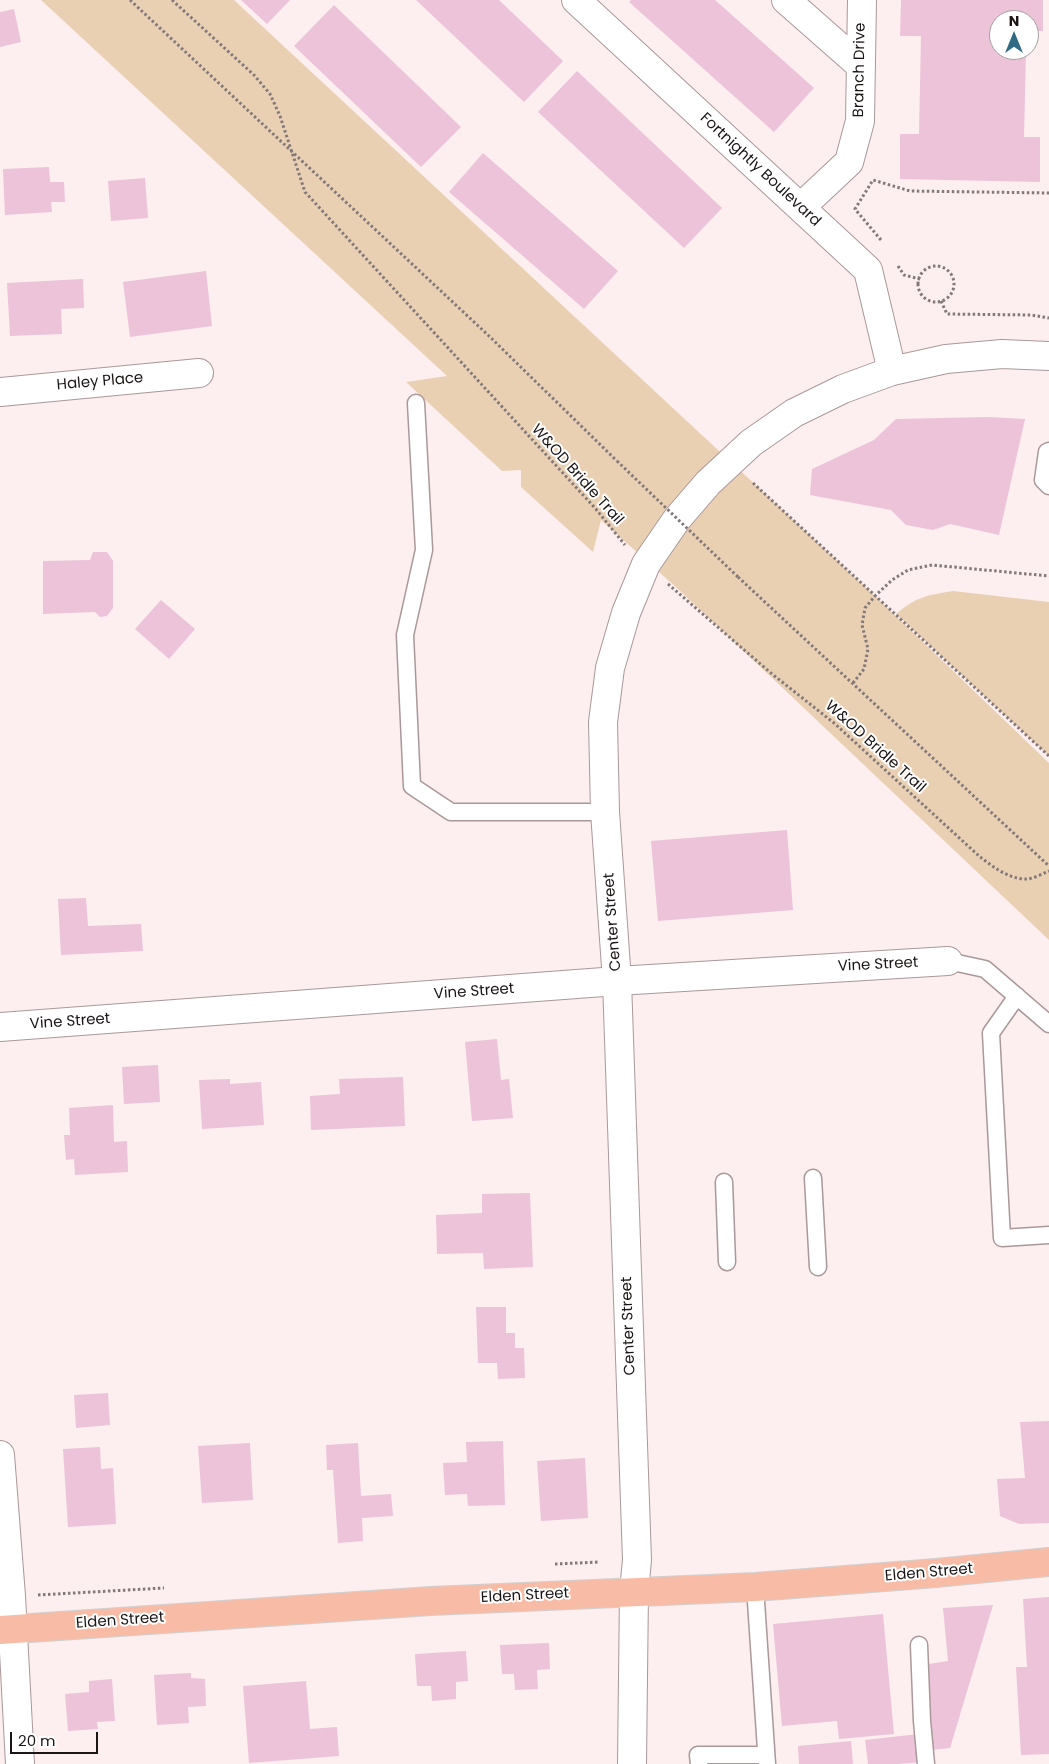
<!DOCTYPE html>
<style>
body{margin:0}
#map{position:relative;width:1049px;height:1764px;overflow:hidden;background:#fdeeef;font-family:Poppins,sans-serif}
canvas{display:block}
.north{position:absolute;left:989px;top:10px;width:50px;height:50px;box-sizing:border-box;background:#fff;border:1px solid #a4a1a1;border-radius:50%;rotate:0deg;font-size:14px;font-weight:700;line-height:20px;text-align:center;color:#1b1515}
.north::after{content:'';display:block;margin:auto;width:18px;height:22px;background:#316a83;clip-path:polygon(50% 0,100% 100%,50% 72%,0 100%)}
.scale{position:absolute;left:10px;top:1732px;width:88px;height:22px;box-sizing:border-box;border:2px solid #1b1515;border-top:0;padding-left:6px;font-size:15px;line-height:18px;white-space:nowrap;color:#1b1515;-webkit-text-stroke:4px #fff;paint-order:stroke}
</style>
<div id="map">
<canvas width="1049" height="1764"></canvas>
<div class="north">N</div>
<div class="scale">20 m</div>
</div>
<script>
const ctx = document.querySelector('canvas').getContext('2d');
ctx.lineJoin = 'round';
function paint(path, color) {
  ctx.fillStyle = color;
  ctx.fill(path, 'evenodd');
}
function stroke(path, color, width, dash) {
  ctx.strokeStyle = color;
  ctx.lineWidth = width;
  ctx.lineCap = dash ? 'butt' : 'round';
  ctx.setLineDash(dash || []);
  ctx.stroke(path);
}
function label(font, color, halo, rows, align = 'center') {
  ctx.font = font + ' Poppins,sans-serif';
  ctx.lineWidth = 4;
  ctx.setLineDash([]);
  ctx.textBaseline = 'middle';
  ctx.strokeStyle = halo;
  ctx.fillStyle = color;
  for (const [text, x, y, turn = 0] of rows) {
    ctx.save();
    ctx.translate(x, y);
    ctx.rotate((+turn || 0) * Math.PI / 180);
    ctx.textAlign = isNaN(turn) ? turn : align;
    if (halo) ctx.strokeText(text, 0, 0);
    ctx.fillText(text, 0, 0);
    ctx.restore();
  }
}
paint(new Path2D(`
 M41,0H234L875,596L1049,763V940L678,589L601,520L593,552L521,487V470L502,471L406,382L447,376Z
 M953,591L1049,602V756L896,614C916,597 927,595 953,591Z`), '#ead0b3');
paint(new Path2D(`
 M241,0H290L267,24Z
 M416,0H499L563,61L524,102Z
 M631,0H715L814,88L774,132L629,2Z
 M901,0H1043V31H1029V20H999V50H1026L1024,137H1040V182L900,179V134H919L921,36H900Z
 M334,5L461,127L421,167L294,46Z
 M14,9L21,42L0,47V12Z
 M577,71L722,208L684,248L538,112Z
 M483,153L618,271L584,309L449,192Z
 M49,167L50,182H64L65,202H51L52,212L5,215L3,169Z
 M145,178L148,218L111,221L108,181Z
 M206,271L212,326L130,337L123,282Z
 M83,279L84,308L61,309L62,334L10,336L7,283Z
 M988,417L1025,419L999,535L950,524L933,530L906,525L891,510L810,495L812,469L874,440L896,419Z
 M93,552H107L113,561V608L107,616L100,617L95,612L43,614V561L90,560Z
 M161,600L195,629L169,659L135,629Z
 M787,830L793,910L658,921L651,841Z
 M86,898L88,926L141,924L143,951L61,955L58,899Z
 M497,1039L501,1080L509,1079L513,1118L472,1121L465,1042Z
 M158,1065L160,1102L124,1104L122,1067Z
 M403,1077L405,1126L311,1130L310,1096L340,1094L339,1079Z
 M230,1079V1084L261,1082L264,1125L202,1129L199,1080Z
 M113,1105L114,1142L127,1141L128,1172L75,1175L74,1159L66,1160L64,1135H70L69,1108Z
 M530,1193L533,1267L484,1269L483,1253L437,1254L436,1215L482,1213V1194Z
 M476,1307H506V1333H515V1348H524L525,1378L498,1379L497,1363H478Z
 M108,1393L110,1425L76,1428L74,1395Z
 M1049,1421V1523L1019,1524L1000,1516L997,1479L1025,1478L1020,1422Z
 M503,1441L505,1505L468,1506L467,1494L445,1495L443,1463L467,1462L466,1442Z
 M250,1443L253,1500L202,1503L198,1446Z
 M358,1443L361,1496L391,1494L393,1516L362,1518L363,1541L338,1543L333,1470H327L326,1445Z
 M100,1447L101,1469L113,1468L116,1524L68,1527L63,1449Z
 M585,1458L588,1518L541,1521L537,1461Z
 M1049,1597V1754L1021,1755L1016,1667H1027L1023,1599Z
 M993,1605L950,1748L931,1750L922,1665L948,1661L943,1608Z
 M883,1614L894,1734L839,1739L837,1721L782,1726L773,1624Z
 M549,1643L550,1669L537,1670L538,1689L515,1690L514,1674H502L500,1645Z
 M466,1651L468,1681L456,1682V1699L432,1701L431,1686H417L415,1654Z
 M191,1673V1678L205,1679L206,1706L188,1707L189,1723L157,1725L154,1675Z
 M112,1679L115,1721L97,1722L98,1729L68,1731L65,1694L89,1692V1681Z
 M306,1681L310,1729L337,1727L339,1756L249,1763L243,1686Z
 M919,1734L922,1762L897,1764H868L865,1740Z
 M851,1741L853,1764H799L798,1746Z`), '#ecc3d9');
const lane = new Path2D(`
 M416,403L424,550L405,635L412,786L451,812H605
 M1049,451L1047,452L1043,480L1049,486
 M948,961L985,969L1049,1024
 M1017,996L991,1033L1002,1238L1049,1235
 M813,1178L818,1267
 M724,1182L727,1262
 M755,1587L767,1764
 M919,1645L922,1721L926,1764
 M699,1764L698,1755H766`);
const street = new Path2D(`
 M576,0L868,270L892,371
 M786,0L861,66
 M801,207L849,162L860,121L862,0
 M0,392L199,373
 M0,1027L617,981L948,961`);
const secondary = new Path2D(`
 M0,1455L11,1596L20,1764
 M632,1764L634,1591L637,1560L617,981L605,812L603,722L610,668L626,613L646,564L677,519L708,483L751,443L794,413L843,389L892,371L946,359L1002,354L1049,356`);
const primary = new Path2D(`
 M0,1630L431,1601L755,1587L936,1573L1049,1562`);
stroke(lane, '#aa989a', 19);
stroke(street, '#aa989a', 30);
stroke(secondary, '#aa989a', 30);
stroke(primary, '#d1d0d0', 30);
stroke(new Path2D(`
 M130,0L489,336L617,461
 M172,0L254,75L270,94L280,116L305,192L595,508L625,545
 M881,240L855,209L873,180L910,191L1049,193
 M898,266L904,275L920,279
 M918 284a18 18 0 1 1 36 0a18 18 0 1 1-36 0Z
 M941,301L947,314L1031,315L1049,318
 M753,483L1049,756
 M738,577L1049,866
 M668,584L772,674L834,723L979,856C992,866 1008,879 1026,879C1033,879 1042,874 1049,871
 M853,683L864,669L868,649L862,625L865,608L875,596L892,580L908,570L932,565L1049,576
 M555,1564L600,1562
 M38,1595L164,1588`), '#83797a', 3, [2.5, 2.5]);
stroke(lane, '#fff', 16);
stroke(street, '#fff', 28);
stroke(secondary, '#fff', 28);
stroke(primary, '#f8bca6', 28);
stroke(new Path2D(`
 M617,461L738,577`), '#83797a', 3, [2.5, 2.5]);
label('15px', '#1b1515', '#fff', [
 ["Branch Drive",860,70,-89],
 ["Fortnightly Boulevard",760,170,43],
 ["Haley Place",100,382,-5],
 ["W&OD Bridle Trail",577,475,48],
 ["W&OD Bridle Trail",875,747,42],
 ["Center Street",613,922,-94],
 ["Vine Street",878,965,-3],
 ["Vine Street",474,992,-4],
 ["Vine Street",70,1022,-4],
 ["Center Street",629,1326,-92],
 ["Elden Street",929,1573,-5],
 ["Elden Street",525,1596,-3],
 ["Elden Street",120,1621,-4]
]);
</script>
